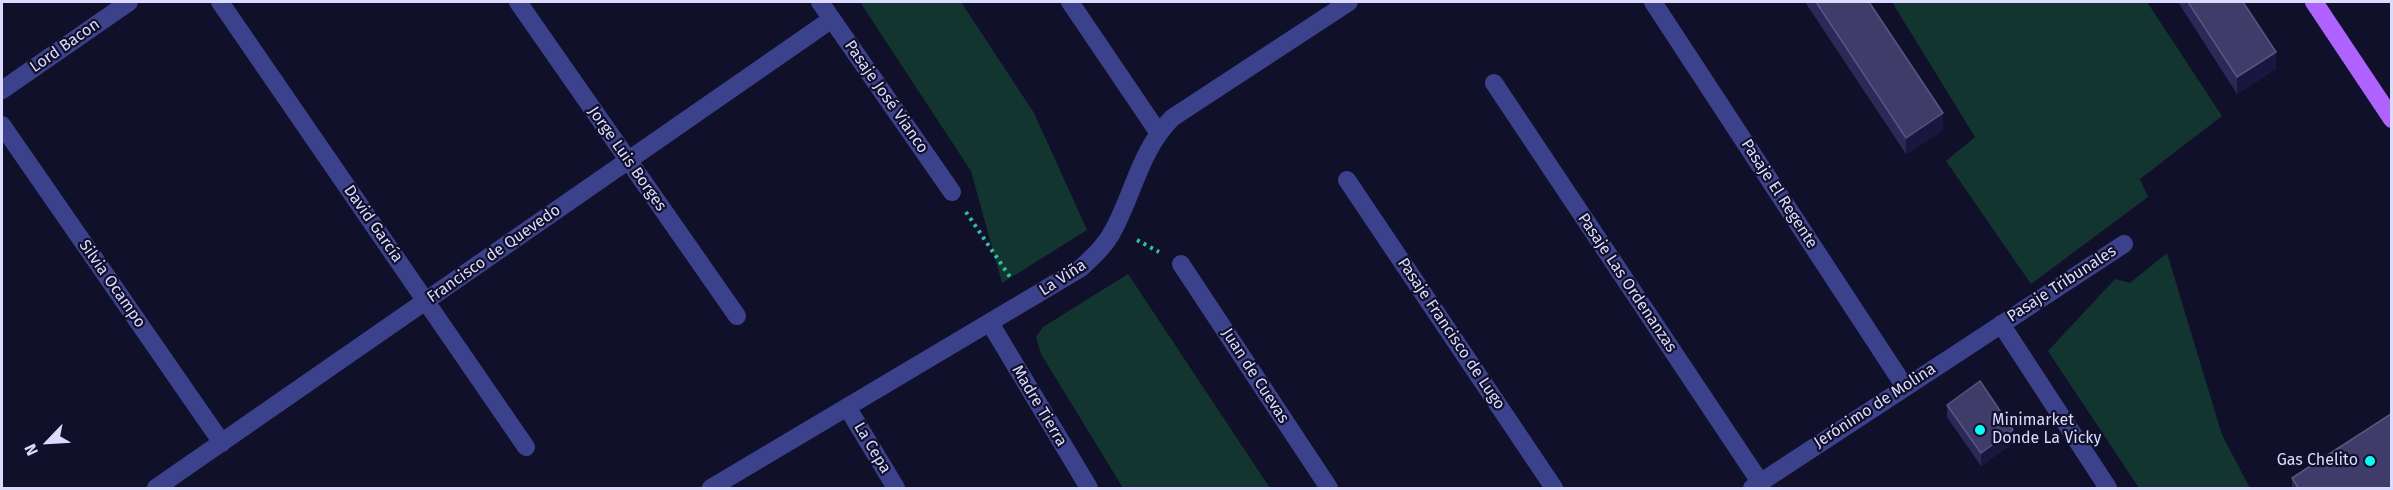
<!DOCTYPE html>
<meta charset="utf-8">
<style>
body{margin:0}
#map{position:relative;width:2393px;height:490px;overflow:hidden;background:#11102b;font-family:"Fira Sans",sans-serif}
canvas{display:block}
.frame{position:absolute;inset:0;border:3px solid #dbdbff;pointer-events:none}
.north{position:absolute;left:18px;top:412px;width:60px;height:60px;-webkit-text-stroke:4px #11102b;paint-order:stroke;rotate:245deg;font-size:16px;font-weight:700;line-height:24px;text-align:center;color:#dbdbff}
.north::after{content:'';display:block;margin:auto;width:21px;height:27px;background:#dbdbff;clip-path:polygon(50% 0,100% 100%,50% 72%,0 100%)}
</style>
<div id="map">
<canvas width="2393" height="490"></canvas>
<div class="frame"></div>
<div class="north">N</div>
</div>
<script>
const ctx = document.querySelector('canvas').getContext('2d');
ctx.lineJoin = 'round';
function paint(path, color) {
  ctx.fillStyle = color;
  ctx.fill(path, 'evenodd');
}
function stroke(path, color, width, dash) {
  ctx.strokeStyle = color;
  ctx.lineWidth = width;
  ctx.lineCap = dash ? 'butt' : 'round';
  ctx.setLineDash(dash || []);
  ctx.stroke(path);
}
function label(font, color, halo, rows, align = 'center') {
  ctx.font = font + ' "Fira Sans",sans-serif';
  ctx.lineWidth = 4.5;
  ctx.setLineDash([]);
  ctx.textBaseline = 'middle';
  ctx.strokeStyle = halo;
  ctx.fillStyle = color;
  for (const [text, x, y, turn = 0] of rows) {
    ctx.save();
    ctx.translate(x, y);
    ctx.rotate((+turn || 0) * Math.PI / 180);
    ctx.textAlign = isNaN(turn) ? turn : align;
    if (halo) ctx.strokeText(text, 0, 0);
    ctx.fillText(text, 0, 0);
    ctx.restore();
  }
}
paint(new Path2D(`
 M860,2H961L1034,113L1087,230L1002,283L971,171Z
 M1892,2H2147L2222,116L2140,179L2148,197L2031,284L1946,161L1975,137Z
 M2167,253L2222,435L2250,488H2139L2048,351L2115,279L2130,283Z
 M1128,274L1270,488H1123L1041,354L1036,337L1043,327Z`), '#13352f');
stroke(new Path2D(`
 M966,212L1012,280
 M1137,240L1159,252`), '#2ec0a3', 4, [3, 4.5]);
stroke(new Path2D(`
 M220,2L526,447
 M518,2L737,316
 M820,2L952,192
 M1070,2L1158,132
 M1653,2L1905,387
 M1494,83L1760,482
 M2,90L129,2
 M2,125L222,443
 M1347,180L1554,488
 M1181,264L1329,488
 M990,323L1089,488
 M2001,324L2108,488
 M847,407L896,488
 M156,488L832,19
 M711,488L1081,268C1094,256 1106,245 1114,229C1135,189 1140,151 1172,118L1349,2
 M1752,488L2124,244`), '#3b428b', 18);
stroke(new Path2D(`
 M2314,2L2392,119`), '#af62ff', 18);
paint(new Path2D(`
 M1805,2H1869L1943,130L1906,154Z
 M2178,2H2243L2276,69L2237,94Z
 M1947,405L2013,443L1981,466L1947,417Z
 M2292,478L2391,489H2292Z`), '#2c2959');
paint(new Path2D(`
 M2276,52V69L2237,94V77Z
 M1943,113V130L1906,154V138Z
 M2013,430V443L1981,466V453Z`), '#19173f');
const building = new Path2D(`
 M1816,2H1869L1943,113L1906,138Z
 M2188,2H2243L2276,52L2237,77Z
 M1980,381L2013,430L1981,453L1947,405Z
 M2391,414V489H2299L2292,478Z`);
paint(building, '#3f3c6a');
stroke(building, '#575582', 1.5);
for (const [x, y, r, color] of [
 [1980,430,6,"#07fff6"],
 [2370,461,6,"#07fff6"]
]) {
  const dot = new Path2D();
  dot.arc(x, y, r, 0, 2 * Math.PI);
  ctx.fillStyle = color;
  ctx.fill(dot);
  stroke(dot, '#11102b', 2);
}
label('16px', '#dbdbff', '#11102b', [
 ["Lord Bacon",65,46,-35],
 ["Pasaje José Vianco",886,97,55],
 ["Jorge Luis Borges",627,159,55],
 ["Pasaje El Regente",1779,194,57],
 ["David García",373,224,55],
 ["Francisco de Quevedo",494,254,-35],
 ["La Viña",1063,278,-33],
 ["Pasaje Las Ordenanzas",1627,283,56],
 ["Silvia Ocampo",112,284,55],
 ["Pasaje Tribunales",2062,284,-33],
 ["Pasaje Francisco de Lugo",1451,334,56],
 ["Juan de Cuevas",1255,376,57],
 ["Madre Tierra",1039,406,59],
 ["Jerónimo de Molina",1875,406,-33],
 ["La Cepa",872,448,59]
]);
label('16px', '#dbdbff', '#11102b', [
 ["Minimarket",1992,421],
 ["Donde La Vicky",1992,439],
 ["Gas Chelito",2358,461,"right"]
], 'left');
</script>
